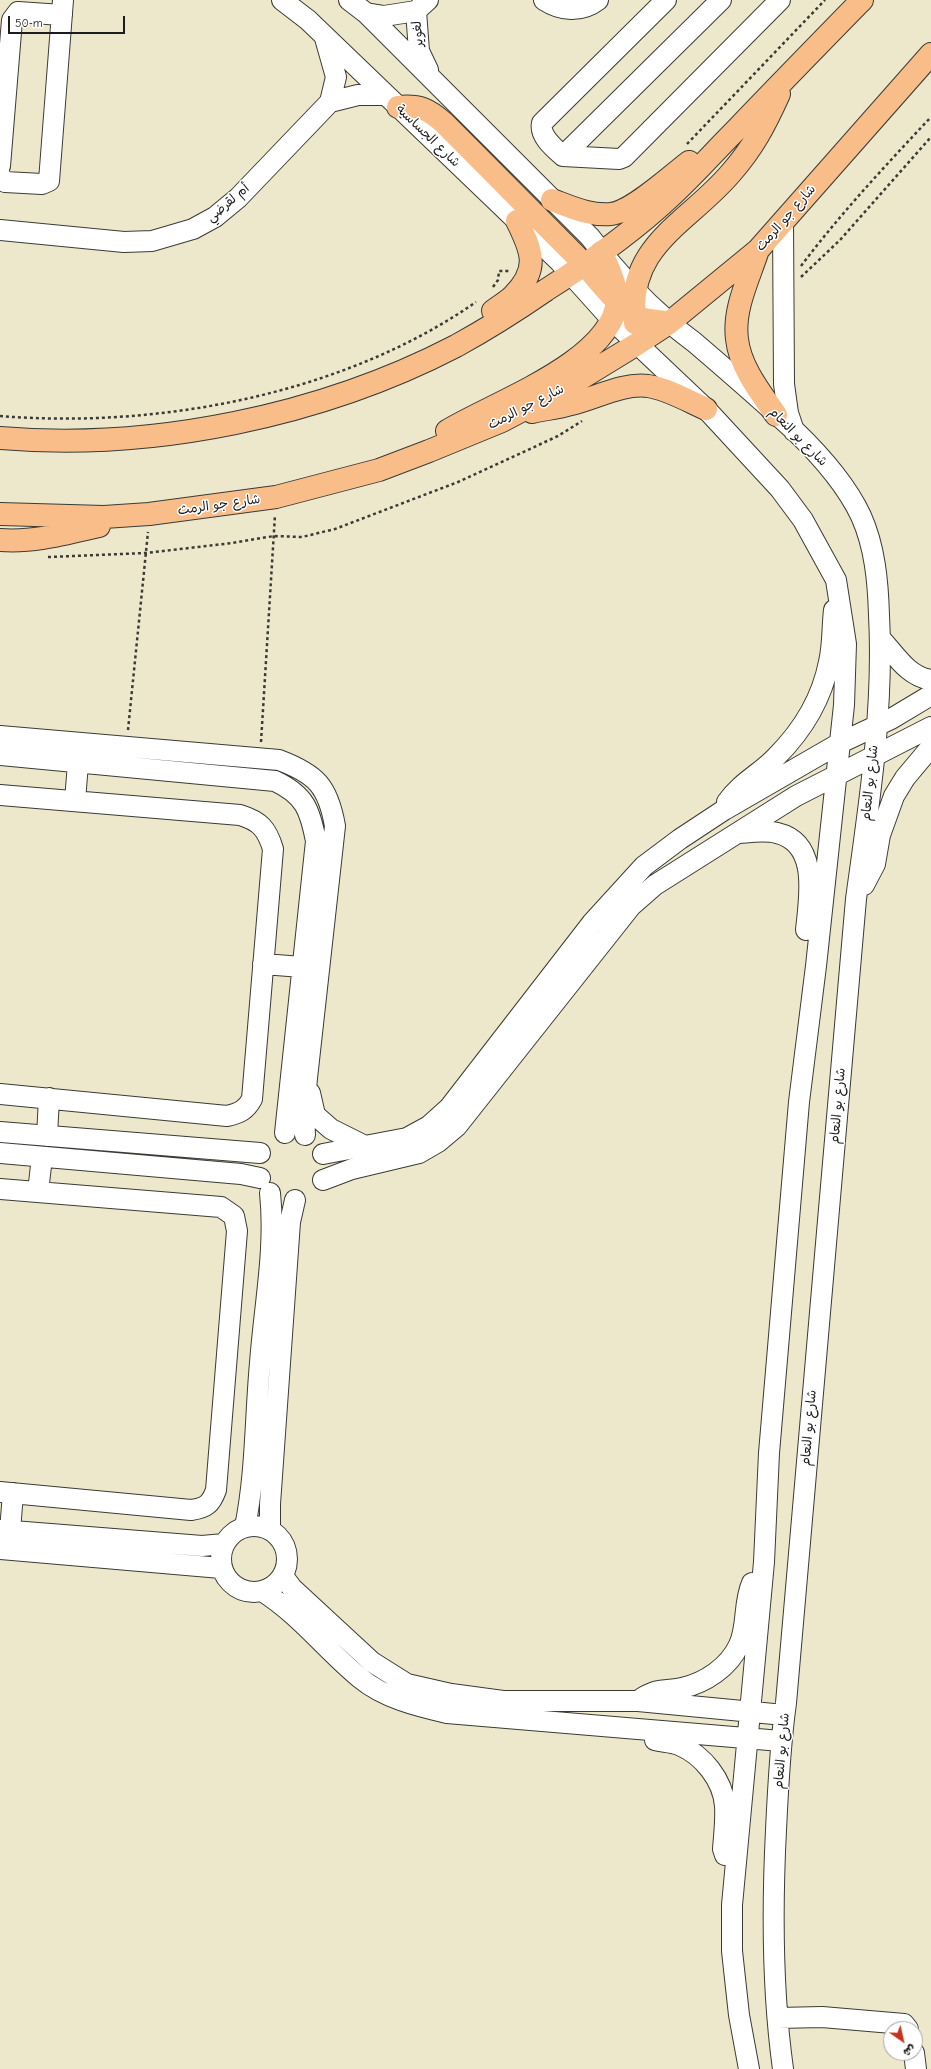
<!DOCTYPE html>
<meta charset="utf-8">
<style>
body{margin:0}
#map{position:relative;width:931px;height:2069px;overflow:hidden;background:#ede8cc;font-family:"Comic Neue","Playpen Sans Arabic",sans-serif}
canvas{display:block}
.north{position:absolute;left:883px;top:2021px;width:40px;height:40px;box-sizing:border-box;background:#fff;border:1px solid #a4a4a4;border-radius:50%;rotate:146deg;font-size:11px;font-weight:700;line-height:16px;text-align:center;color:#1c1c1c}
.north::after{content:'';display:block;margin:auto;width:14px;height:18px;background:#c8321e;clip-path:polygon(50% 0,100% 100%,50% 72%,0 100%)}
.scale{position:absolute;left:8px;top:16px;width:117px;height:18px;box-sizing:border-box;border:2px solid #1c1c1c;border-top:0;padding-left:5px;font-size:12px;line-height:14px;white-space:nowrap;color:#1c1c1c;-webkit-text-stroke:3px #fff;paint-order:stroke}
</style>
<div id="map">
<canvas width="931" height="2069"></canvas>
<div class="north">ش</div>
<div class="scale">50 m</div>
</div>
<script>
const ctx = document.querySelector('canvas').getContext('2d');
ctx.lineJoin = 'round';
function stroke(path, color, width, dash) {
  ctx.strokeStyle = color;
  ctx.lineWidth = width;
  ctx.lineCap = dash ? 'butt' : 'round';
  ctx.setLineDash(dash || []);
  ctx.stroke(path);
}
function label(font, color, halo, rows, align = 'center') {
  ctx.font = font + ' "Comic Neue","Playpen Sans Arabic",sans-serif';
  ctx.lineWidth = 3;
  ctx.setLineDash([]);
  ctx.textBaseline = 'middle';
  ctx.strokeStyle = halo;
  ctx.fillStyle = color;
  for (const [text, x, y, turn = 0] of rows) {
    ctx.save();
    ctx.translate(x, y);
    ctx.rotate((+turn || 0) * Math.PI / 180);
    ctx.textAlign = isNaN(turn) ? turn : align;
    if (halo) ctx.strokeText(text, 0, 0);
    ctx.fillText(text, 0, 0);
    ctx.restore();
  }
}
const minor = new Path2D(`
 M282,0L308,20L559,261L612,320L706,409L780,489L803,520L836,580L846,644L844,705L816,966L799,1102L769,1453L764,1562L732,1905V1951L739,2015L749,2069
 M349,0L366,13L590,237C613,268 641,298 670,323C678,330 686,336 694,342C728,371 761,400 794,430C819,454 846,484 861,516C875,547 878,582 879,615C884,710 869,805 856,899L786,1703C780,1745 778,1787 776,1830C772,1909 772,1990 783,2069
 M544,0C561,11 581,13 598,0
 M666,0L542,123C539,136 554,148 563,156L619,159L624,157L780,0
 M416,11L419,51L428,70
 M366,13L384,16L416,11L428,0
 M330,102L358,95H386
 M563,156L721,0
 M0,166L12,20L18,12L62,15
 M0,176L5,182L42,184L49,181L63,0
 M783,221L784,384L788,413L794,431
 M0,230L124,242L152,241L193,229L215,217L238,198L330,102L336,77L325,38
 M880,638C896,655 907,676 931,680
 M0,736L279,760C316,774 328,786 335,826L307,1078L304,1114L305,1135
 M0,755L275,781C305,795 310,810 316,841L285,1133
 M0,795L240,815C260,821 267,829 273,849L252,1099C246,1110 240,1113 227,1116L0,1094
 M75,801L78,763
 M727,802C741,782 760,774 776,757C802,731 822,698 829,662C833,645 832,627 834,610
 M739,833C752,832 765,830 777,833C820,843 809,899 806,930
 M864,885L875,864L880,835L894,796L905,778L931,747
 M263,964L302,967
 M310,1093L315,1115L331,1129L365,1146
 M0,1132L260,1153
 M47,1136L49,1098
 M0,1153L241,1174L260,1178
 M323,1154L407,1138L429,1126L449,1108L592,923L644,866L680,839L724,810L840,743L891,719L931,695
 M323,1180L352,1169L419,1153L438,1142L457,1126L631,906L655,885L796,796L931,727
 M0,1189L221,1207L234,1216L237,1231L216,1490C211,1504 206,1508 191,1510L0,1492
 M38,1192L42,1157
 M221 1559a33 33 0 1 1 66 0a33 33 0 1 1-66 0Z
 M245,1527C256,1473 255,1417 260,1363C264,1307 276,1249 270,1193
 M0,1530L202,1546L224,1544
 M270,1530V1504L290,1222L295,1200
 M10,1531L13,1493
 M0,1549L221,1568
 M283,1576L292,1588L372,1662L407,1684L451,1694L503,1701H638L784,1715
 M262,1591C300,1615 326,1650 360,1678C384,1698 417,1706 447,1713L781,1741
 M642,1698C661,1687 664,1692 682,1688C705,1683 729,1667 739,1645C748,1626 743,1603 752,1583
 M655,1740C663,1742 672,1742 679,1745C703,1755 723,1780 725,1806C726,1820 724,1835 723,1849L725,1855
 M778,2018L822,2017L904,2024L908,2029
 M914,2053L916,2069`);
const major = new Path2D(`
 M398,107C420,105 428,109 444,123L585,265C601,284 620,310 644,319C652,321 661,321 669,323
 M552,200C571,207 590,216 611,214C632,212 672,175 689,162
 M758,250C749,278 733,309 737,339C740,367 760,392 776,415
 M493,311C499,306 507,302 513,296C540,269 532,251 517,221
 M635,323C625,246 687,224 730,174C753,148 765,125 779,94
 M532,412C545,409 558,408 571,404C597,398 621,383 648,386C668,389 688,401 706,409
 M447,431C492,403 612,362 617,301C618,288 607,264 601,252
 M0,438C152,451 321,416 456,346C487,329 517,310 546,290C590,262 634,231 671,196C694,175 714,152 735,131C777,87 820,43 862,0
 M0,514L104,517L149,514L276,497L379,470L429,451L502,421L570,385L637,344L669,323L758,250L931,54
 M0,540C33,543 68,533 99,526`);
stroke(minor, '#3b3b36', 22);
stroke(major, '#3b3b36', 24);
stroke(new Path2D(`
 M687,144L825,0
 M801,266C841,213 886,165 931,117
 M801,277L840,240L931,137
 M493,287L498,280L499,271H510
 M0,416C159,429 344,394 476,302
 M48,557L146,553L232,543L274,536L302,537L335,529L458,482L558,436L582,421
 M128,730L148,532
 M261,742L275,515`), '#3b3b36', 2.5, [3, 3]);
stroke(minor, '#fff', 20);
stroke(major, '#f8bd89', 22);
label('13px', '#1c1c1c', '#fff', [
 ["لغوير",418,34,-95],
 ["شارع الجساسية",428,136,44],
 ["أم لقرضي",228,203,-40],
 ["شارع جو الرمث",786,218,-49],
 ["شارع جو الرمث",526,407,-27],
 ["شارع بو النعام",798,437,45],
 ["شارع جو الرمث",219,505,-8],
 ["شارع بو النعام",870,783,-84],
 ["شارع بو النعام",838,1106,-85],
 ["شارع بو النعام",809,1428,-85],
 ["شارع بو النعام",782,1751,-85]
]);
</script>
